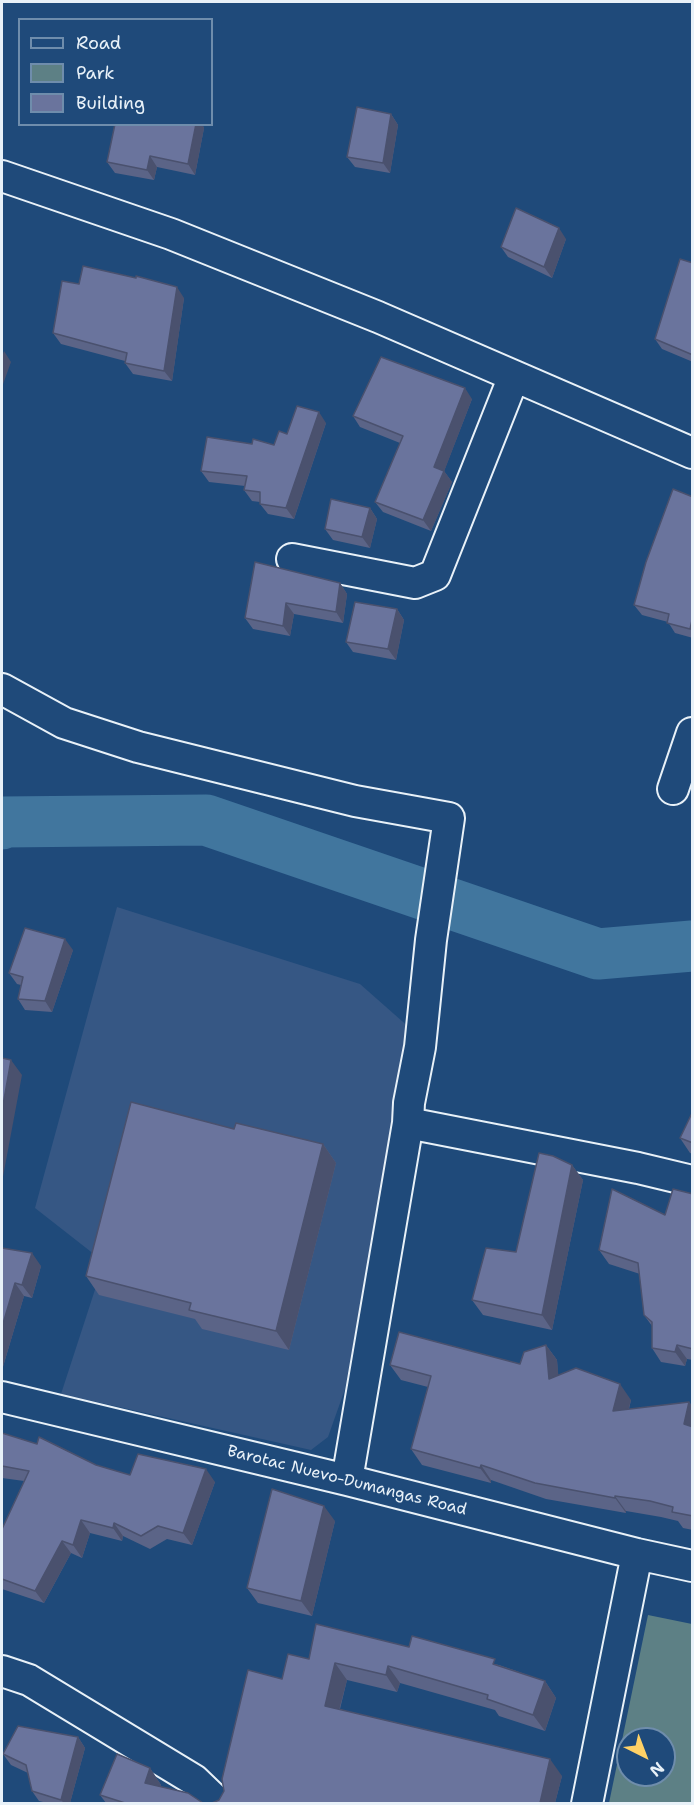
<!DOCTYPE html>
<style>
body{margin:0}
#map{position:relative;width:694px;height:1805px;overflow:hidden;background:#1f4a7a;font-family:"Shantell Sans",sans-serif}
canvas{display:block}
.frame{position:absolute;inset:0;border:3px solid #e8f1f8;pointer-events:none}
.legend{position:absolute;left:18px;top:18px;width:195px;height:108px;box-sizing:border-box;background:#1f4a7a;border:2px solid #6f8dac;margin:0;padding:8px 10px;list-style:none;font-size:18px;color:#e8f1f8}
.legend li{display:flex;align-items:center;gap:12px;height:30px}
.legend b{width:30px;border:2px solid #6f8dac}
.north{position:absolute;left:616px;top:1727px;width:60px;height:60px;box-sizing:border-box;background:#1f4a7a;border:2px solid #6f8dac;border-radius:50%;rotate:138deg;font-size:16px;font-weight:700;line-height:24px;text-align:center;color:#e8f1f8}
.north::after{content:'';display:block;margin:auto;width:21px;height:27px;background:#ffd166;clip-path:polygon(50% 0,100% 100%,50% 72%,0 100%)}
</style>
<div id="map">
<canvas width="694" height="1805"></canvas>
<div class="frame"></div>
<ul class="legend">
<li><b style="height:8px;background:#1f4a7a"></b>Road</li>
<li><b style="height:16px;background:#5d8085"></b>Park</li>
<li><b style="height:16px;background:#6a749d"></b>Building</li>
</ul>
<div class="north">N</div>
</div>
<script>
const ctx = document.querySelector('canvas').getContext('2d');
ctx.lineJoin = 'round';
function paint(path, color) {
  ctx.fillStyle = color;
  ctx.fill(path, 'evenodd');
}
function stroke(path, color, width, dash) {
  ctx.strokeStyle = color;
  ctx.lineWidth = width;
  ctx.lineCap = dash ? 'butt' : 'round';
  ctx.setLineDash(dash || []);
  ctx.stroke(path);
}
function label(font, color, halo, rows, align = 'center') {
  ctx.font = font + ' "Shantell Sans",sans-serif';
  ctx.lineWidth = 4.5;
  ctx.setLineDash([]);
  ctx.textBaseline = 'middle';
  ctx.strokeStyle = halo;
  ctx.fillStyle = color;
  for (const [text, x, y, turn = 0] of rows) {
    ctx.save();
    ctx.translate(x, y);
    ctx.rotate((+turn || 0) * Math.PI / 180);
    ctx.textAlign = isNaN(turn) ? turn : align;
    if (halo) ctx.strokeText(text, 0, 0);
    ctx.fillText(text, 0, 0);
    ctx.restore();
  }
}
paint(new Path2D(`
 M117,907L360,984L411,1029L345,1389L328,1437L311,1450L61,1394L104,1262L35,1208Z`), '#365784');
paint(new Path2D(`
 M648,1615L692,1624V1803H609ZM628,1739H664V1775H628Z`), '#5d8085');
stroke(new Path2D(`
 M2,824V822L206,820L598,954L692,946`), '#41769e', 51);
const minor = new Path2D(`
 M2,176L171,234L378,317L692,453
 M292,559L415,583L435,575L514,376
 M2,689L64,723L138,747L355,801L449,818L431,940L420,1047L409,1103L408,1123L347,1480
 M673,789L692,733
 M408,1123L638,1168L692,1181
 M2,1397L347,1480L637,1554L692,1566
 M2,1671L29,1680L194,1780L219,1804
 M587,1804L637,1554`);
stroke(minor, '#e8f1f8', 34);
stroke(minor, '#1f4a7a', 30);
paint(new Path2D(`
 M391,114L398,125L390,173L355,167L347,157Z
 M115,124H202L204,128L195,175L157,167L154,180L115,173L107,162Z
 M566,239L552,278L508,257L501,247Z
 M693,263V362L662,349L655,339Z
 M184,298L172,381L133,374L125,363V361L61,344L53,333Z
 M472,399L444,471L452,482L431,531L383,512L375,502L400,443L360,427L353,416Z
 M326,423L294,519L268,514L260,504V502L252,501L244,490L245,486L209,482L201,471L252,444L274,445L287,434Z
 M693,497V638L675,633L668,622L642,615L634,605Z
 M370,508L377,519L370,548L333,540L325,529Z
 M340,583L347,594L343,623L294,614L290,636L253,629L245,618Z
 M397,609L404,620L396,660L353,652L346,642Z
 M73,950L52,1012L25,1010L18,999L21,985L17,984L9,973Z
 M693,1111V1154L690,1153L680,1138Z
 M234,1129L323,1144L336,1163L289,1350L202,1329L195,1319L99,1295L86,1276Z
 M572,1165L583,1180L552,1330L483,1315L472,1300L516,1252Z
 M693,1194V1360L687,1359L685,1366L661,1362L652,1348V1326L644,1315L640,1274L609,1264L599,1250L665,1215Z
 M2,1248L41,1266L32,1298L24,1296L2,1370Z
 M546,1345L557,1360L558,1375L631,1400L629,1409L689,1402L693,1407V1530L683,1528L678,1521L661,1517L626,1511V1513L546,1499L491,1480V1483L422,1465L411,1449L428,1387L401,1380L390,1365L520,1364Z
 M2,1433L96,1465L130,1475L215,1482L192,1545L167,1539L150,1549L123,1536L122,1541L90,1533L82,1558L71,1553L44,1603L2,1589V1529L24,1481L2,1478Z
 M335,1521L312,1616L258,1603L247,1588Z
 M409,1647L499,1665L545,1681L556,1698L545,1731L499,1716L495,1710L400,1683L397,1692L347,1680L340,1709L562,1776L555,1803H212L219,1800L282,1679L309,1659Z
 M78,1737L85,1748L70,1803H47L39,1801L32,1791L28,1773L11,1765L3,1754Z
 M150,1768L161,1785V1787L203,1803H106L100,1795Z`), '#5b6487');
paint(new Path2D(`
 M391,114L398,125L390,173L383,163Z
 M196,124H202L204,128L195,175L188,164Z
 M150,156L157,167L154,180L147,170Z
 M559,228L566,239L552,278L544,267Z
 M177,287L184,298L172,381L164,371Z
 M4,351L11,362L2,387V357Z
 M465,388L472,399L442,477L434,467Z
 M319,412L326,423L294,519L286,508Z
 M444,471L452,482L431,531L423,520Z
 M370,508L377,519L370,548L362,537Z
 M340,583L347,594L343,623L336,612Z
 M286,603L294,614L290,636L283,626Z
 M397,609L404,620L396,660L388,649Z
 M693,616V633L690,629Z
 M65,939L73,950L52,1012L45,1001Z
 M11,1060L22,1075L2,1182V1111Z
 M323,1144L336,1163L289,1350L276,1331Z
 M572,1165L583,1180L552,1330L542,1315Z
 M32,1253L41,1266L32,1298L22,1285Z
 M15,1283L24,1296L2,1370V1327Z
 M546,1345L557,1360L560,1394L549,1379Z
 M677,1345L687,1359L685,1366L675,1352Z
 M620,1384L631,1400L624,1426L613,1411Z
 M689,1402L693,1407V1437L684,1424Z
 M481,1465L491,1480V1483L480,1468Z
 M206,1469L215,1482L192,1545L183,1533Z
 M615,1496L626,1511V1513L615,1498Z
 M324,1506L335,1521L312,1616L301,1601Z
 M81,1520L90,1533L82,1558L73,1545Z
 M114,1523L123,1536L122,1541L113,1528Z
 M62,1541L71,1553L44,1603L35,1591Z
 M335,1663L347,1680L336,1722L325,1706Z
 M388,1666L400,1683L397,1692L386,1675Z
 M545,1681L556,1698L545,1731L533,1715Z
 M78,1737L85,1748L70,1803H64L61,1800Z
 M550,1759L562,1776L555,1803H540Z
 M150,1768L161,1785L156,1800L145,1783Z`), '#4a516e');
const building = new Path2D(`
 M357,107L391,114L383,163L347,157Z
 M115,124H196L188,164L150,156L147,170L107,162Z
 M516,208L559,228L544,267L501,247Z
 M680,259L693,263V355L655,339Z
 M83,266L136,278V276L177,287L164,371L125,363L127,353L53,333L62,281L79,284Z
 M381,357L465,388L434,467L444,471L423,520L375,502L403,436L353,416Z
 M297,406L319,412L286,508L260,504V492L244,490L247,476L201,471L207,437L252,444L253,439L274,445L279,431L287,434Z
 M673,489L693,497V616L690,629L667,623L669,614L634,605L646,562Z
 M331,499L370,508L362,537L325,529Z
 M255,562L340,583L336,612L286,603L283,626L245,618Z
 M355,602L397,609L388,649L346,642Z
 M25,928L65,939L45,1001L18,999L23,977L9,973Z
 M2,1058L11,1060L2,1111Z
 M131,1102L234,1129L236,1123L323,1144L276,1331L189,1310L191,1303L86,1276Z
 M693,1111V1143L680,1138Z
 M539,1153L553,1156L572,1165L542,1315L472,1300L486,1248L516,1252Z
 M612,1189L665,1215L673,1189L693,1194V1349L677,1345L675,1352L652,1348V1322L644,1315L638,1263L599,1250Z
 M2,1248L32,1253L22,1285L15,1283L2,1327Z
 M399,1332L520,1364L524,1352L546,1345L549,1379L576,1368L620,1384L613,1411L689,1402L684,1424L693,1427V1516L672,1512L673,1507L650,1501L615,1496V1498L535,1483L481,1465L480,1468L411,1449L431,1376L390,1365Z
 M2,1433L37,1444L39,1437L96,1465L130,1475L138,1454L206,1469L183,1533L158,1526L141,1536L114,1523L113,1528L81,1520L73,1545L62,1541L35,1591L2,1579V1529L29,1471L2,1466Z
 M272,1489L324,1506L301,1601L247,1588Z
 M316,1624L409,1647L412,1636L495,1659L493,1664L545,1681L533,1715L487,1699L488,1695L388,1666L386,1675L335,1663L325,1706L550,1759L540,1803H212L219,1800L224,1791L222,1779L248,1670L282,1679L288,1654L309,1659Z
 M18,1726L78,1737L61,1800L32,1791L26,1765L3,1754Z
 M117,1754L150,1768L145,1783L188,1793L203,1803H125L100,1795Z`);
paint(building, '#6a749d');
stroke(building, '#4a516e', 1.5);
label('16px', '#e8f1f8', '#1f4a7a', [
 ["Barotac Nuevo-Dumangas Road",347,1481,14]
]);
</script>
